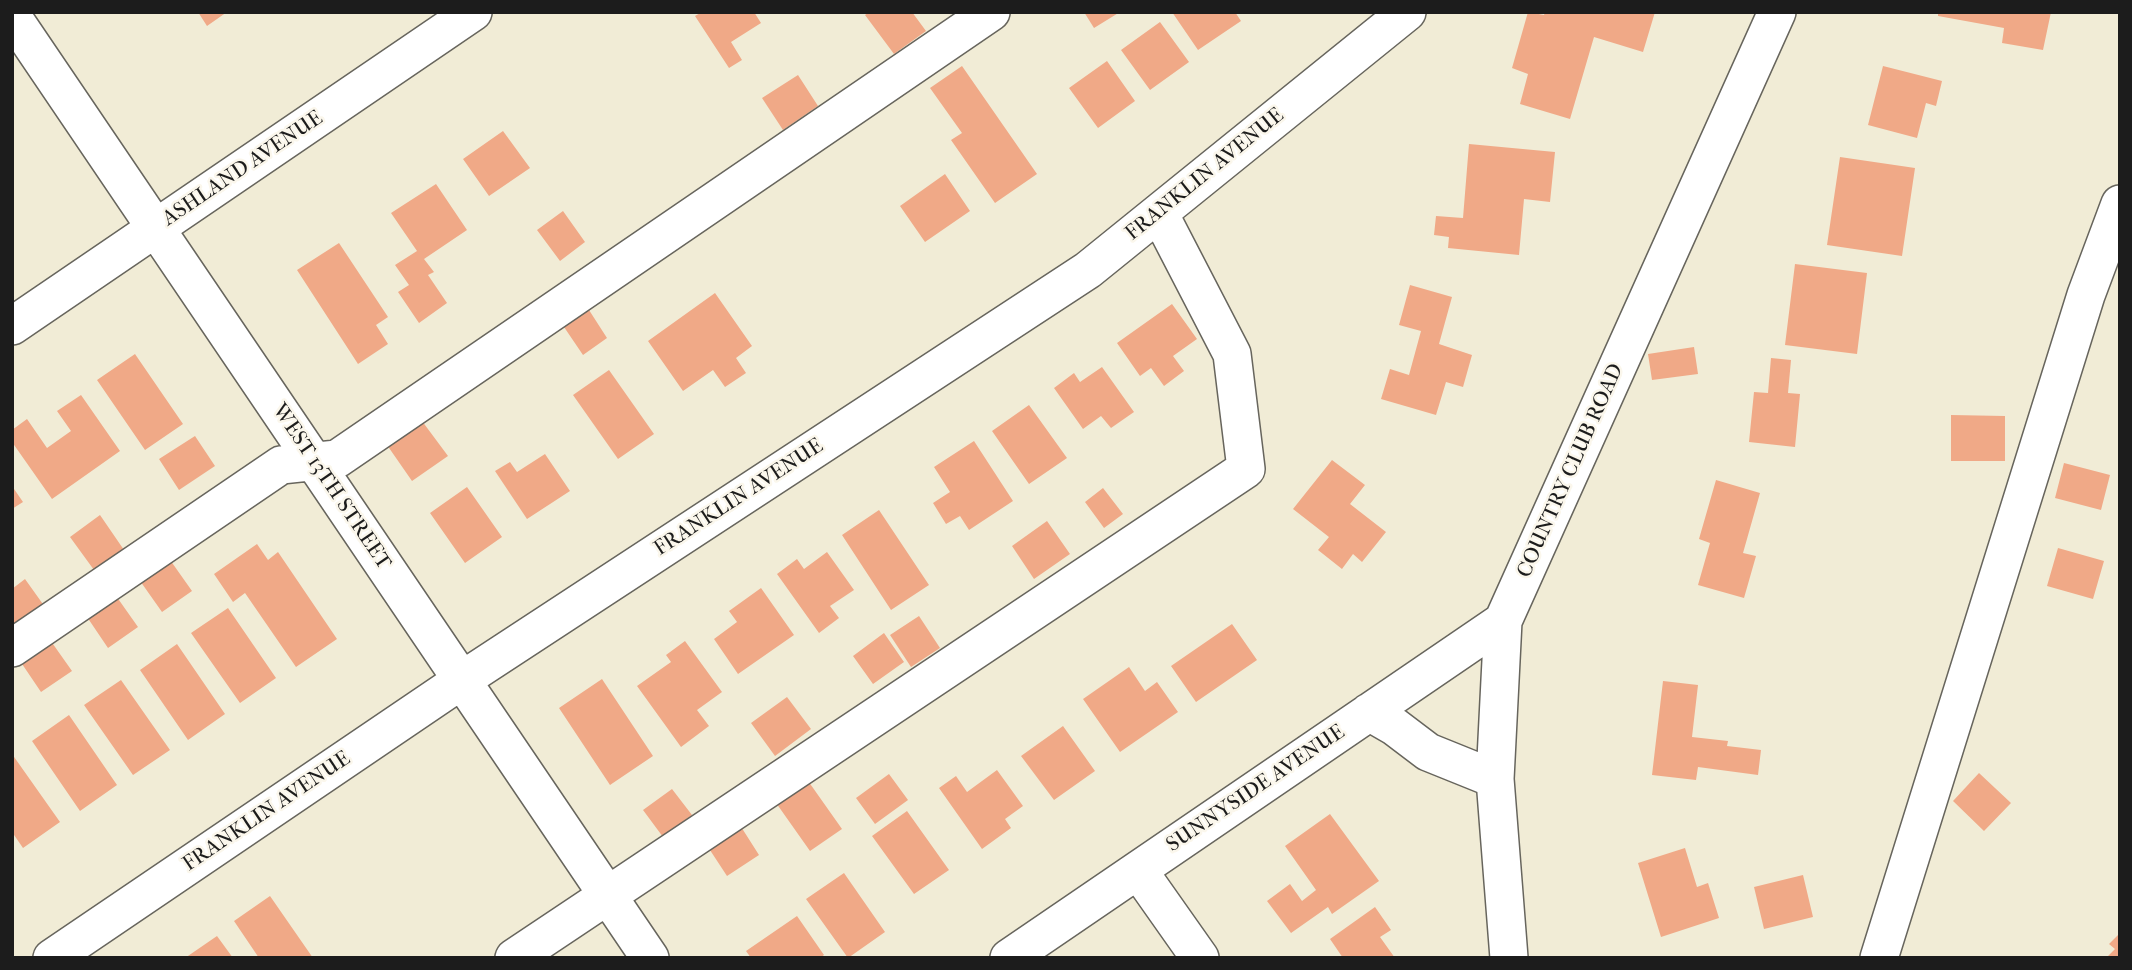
<!DOCTYPE html>
<style>
body{margin:0}
#map{position:relative;width:2132px;height:970px;overflow:hidden;background:#f1ecd6;font-family:"IM FELL French Canon",serif}
canvas{display:block}
.frame{position:absolute;inset:0;border:14px solid #1c1c1c;pointer-events:none}
</style>
<div id="map">
<canvas width="2132" height="970"></canvas>
<div class="frame"></div>
</div>
<script>
const ctx = document.querySelector('canvas').getContext('2d');
ctx.lineJoin = 'round';
function paint(path, color) {
  ctx.fillStyle = color;
  ctx.fill(path, 'evenodd');
}
function stroke(path, color, width, dash) {
  ctx.strokeStyle = color;
  ctx.lineWidth = width;
  ctx.lineCap = dash ? 'butt' : 'round';
  ctx.setLineDash(dash || []);
  ctx.stroke(path);
}
function label(font, color, halo, rows, align = 'center') {
  ctx.font = font + ' "IM FELL French Canon",serif';
  ctx.lineWidth = 5;
  ctx.setLineDash([]);
  ctx.textBaseline = 'middle';
  ctx.strokeStyle = halo;
  ctx.fillStyle = color;
  for (const [text, x, y, turn = 0] of rows) {
    ctx.save();
    ctx.translate(x, y);
    ctx.rotate((+turn || 0) * Math.PI / 180);
    ctx.textAlign = isNaN(turn) ? turn : align;
    if (halo) ctx.strokeText(text, 0, 0);
    ctx.fillText(text, 0, 0);
    ctx.restore();
  }
}
paint(new Path2D(`
 M198,12H227L207,26Z
 M702,12H754L761,23L731,42L742,60L729,68L695,16Z
 M869,12H912L926,31L894,54L865,15Z
 M1084,12H1120L1094,28Z
 M1172,12H1235L1241,21L1198,50Z
 M1528,12L1544,15L1545,12H1655L1643,52L1594,37L1570,119L1520,104L1528,74L1512,68Z
 M1938,12H2051L2043,50L2002,43L2004,28L1938,16Z
 M1160,22L1189,62L1150,90L1121,50Z
 M1107,61L1135,101L1098,128L1069,88Z
 M962,66L1037,174L995,203L951,140L962,133L930,88Z
 M1883,66L1942,81L1936,106L1926,103L1917,138L1868,125Z
 M798,75L818,106L783,130L762,98Z
 M503,131L530,168L489,196L463,159Z
 M1469,144L1555,152L1550,202L1524,199L1519,255L1448,248L1449,237L1434,235L1436,216L1463,218Z
 M1840,157L1915,168L1902,256L1827,245Z
 M945,174L970,211L925,242L900,206Z
 M436,184L467,230L424,259L434,272L428,275L447,303L419,323L398,292L409,285L395,265L417,251L391,213Z
 M563,211L585,242L560,261L537,230Z
 M339,243L388,317L376,325L388,344L358,364L297,270Z
 M1795,264L1867,273L1857,354L1785,345Z
 M1410,285L1452,297L1439,344L1472,355L1463,387L1446,382L1436,415L1381,399L1390,369L1409,375L1421,331L1399,325Z
 M715,293L752,346L736,358L746,373L725,387L713,370L683,391L648,341Z
 M1172,304L1197,339L1173,356L1184,371L1164,386L1151,368L1140,376L1117,343Z
 M589,310L607,338L583,355L564,327Z
 M1694,347L1698,374L1652,380L1648,354Z
 M135,354L183,424L145,450L97,380Z
 M1771,358L1791,360L1788,393L1800,394L1795,447L1749,442L1754,392L1768,393Z
 M1102,367L1134,412L1111,428L1101,416L1083,429L1054,388L1074,373L1080,382Z
 M609,370L654,434L618,459L573,395Z
 M81,395L120,451L52,499L12,442V430L27,419L47,448L71,431L57,411Z
 M1029,405L1067,458L1029,484L992,431Z
 M1951,415L2005,416V461H1951Z
 M422,421L448,456L412,481L387,445Z
 M195,436L215,466L179,490L159,459Z
 M974,441L1013,501L969,530L960,516L946,524L933,503L950,492L934,467Z
 M545,454L570,491L527,519L495,471L510,462L517,472Z
 M1332,460L1365,485L1350,504L1386,532L1362,562L1353,554L1342,569L1318,550L1329,537L1293,509Z
 M2064,463L2110,475L2101,510L2055,498Z
 M1716,480L1760,493L1743,553L1756,556L1744,598L1698,585L1710,543L1699,539Z
 M12,486L23,502L12,509Z
 M467,487L502,537L465,563L430,513Z
 M1103,488L1123,514L1104,528L1085,502Z
 M879,510L929,585L891,610L842,535Z
 M100,515L124,550L94,570L70,537Z
 M1047,521L1070,554L1034,579L1012,546Z
 M257,544L268,560L278,552L337,639L296,667L245,593L233,602L214,574Z
 M2058,548L2104,561L2093,599L2047,586Z
 M827,552L854,590L830,606L839,618L819,633L777,574L797,559L804,569Z
 M168,557L192,591L162,612L138,578Z
 M25,579L45,607L18,628L12,620V589Z
 M761,588L794,635L738,674L714,639L737,622L729,611Z
 M114,593L138,627L108,648L85,614Z
 M228,608L276,678L240,703L191,633Z
 M919,616L940,648L911,667L890,635Z
 M1232,624L1257,660L1196,702L1171,666Z
 M884,633L904,662L873,684L853,656Z
 M48,637L72,671L41,692L18,658Z
 M685,641L722,692L697,710L709,726L681,747L637,686L671,662L666,655Z
 M177,644L225,714L188,740L140,670Z
 M1129,667L1145,691L1157,682L1178,712L1120,752L1083,699Z
 M602,679L653,756L610,785L559,708Z
 M121,680L170,750L133,775L84,705Z
 M1663,681L1698,685L1692,737L1728,741L1727,746L1761,750L1758,775L1698,767L1696,780L1652,775Z
 M787,697L811,729L775,756L751,723Z
 M69,715L117,785L80,811L32,741Z
 M1063,726L1095,771L1054,800L1021,756Z
 M12,754L60,822L23,848L12,832Z
 M997,770L1023,806L1005,819L1011,828L982,849L939,788L956,776L967,792Z
 M1979,773L2011,803L1984,831L1953,801Z
 M889,774L908,800L875,824L856,798Z
 M806,778L842,829L810,851L774,800Z
 M672,789L692,815L663,837L643,810Z
 M907,811L949,870L914,894L872,836Z
 M1330,814L1379,881L1332,914L1328,907L1291,933L1267,901L1290,884L1302,901L1316,890L1285,846Z
 M738,822L759,855L727,876L706,844Z
 M1685,848L1697,887L1708,883L1719,918L1661,937L1638,863Z
 M844,873L885,932L848,958L806,899Z
 M1803,875L1813,917L1764,929L1754,887Z
 M270,896L313,958H259L234,921Z
 M1375,907L1391,930L1380,937L1395,958H1343L1330,939Z
 M797,916L824,955L820,958H751L746,951Z
 M2120,933V958H2106L2115,949L2109,944Z
 M217,936L233,958H185Z`), '#f0a987');
const minor = new Path2D(`
 M12,16L650,958
 M12,326L473,12
 M12,648L281,465L337,459L991,12
 M1369,712L1395,727L1428,752L1495,779
 M1138,870L1200,958
 M52,958L462,680L1088,270L1407,12
 M514,958L1246,469L1232,354L1159,213
 M1009,958L1503,621
 M1509,958L1495,779L1503,621L1777,12
 M1879,958L2086,295L2120,204`);
stroke(minor, '#67655d', 40);
stroke(minor, '#fff', 37);
label('21px', '#1c1c1c', '#fbf7ec', [
 ["ASHLAND AVENUE",243,169,-34],
 ["FRANKLIN AVENUE",1205,175,-39],
 ["COUNTRY CLUB ROAD",1571,471,-66],
 ["WEST 13TH STREET",331,487,56],
 ["FRANKLIN AVENUE",739,498,-33],
 ["SUNNYSIDE AVENUE",1256,789,-34],
 ["FRANKLIN AVENUE",267,812,-34]
]);
</script>
